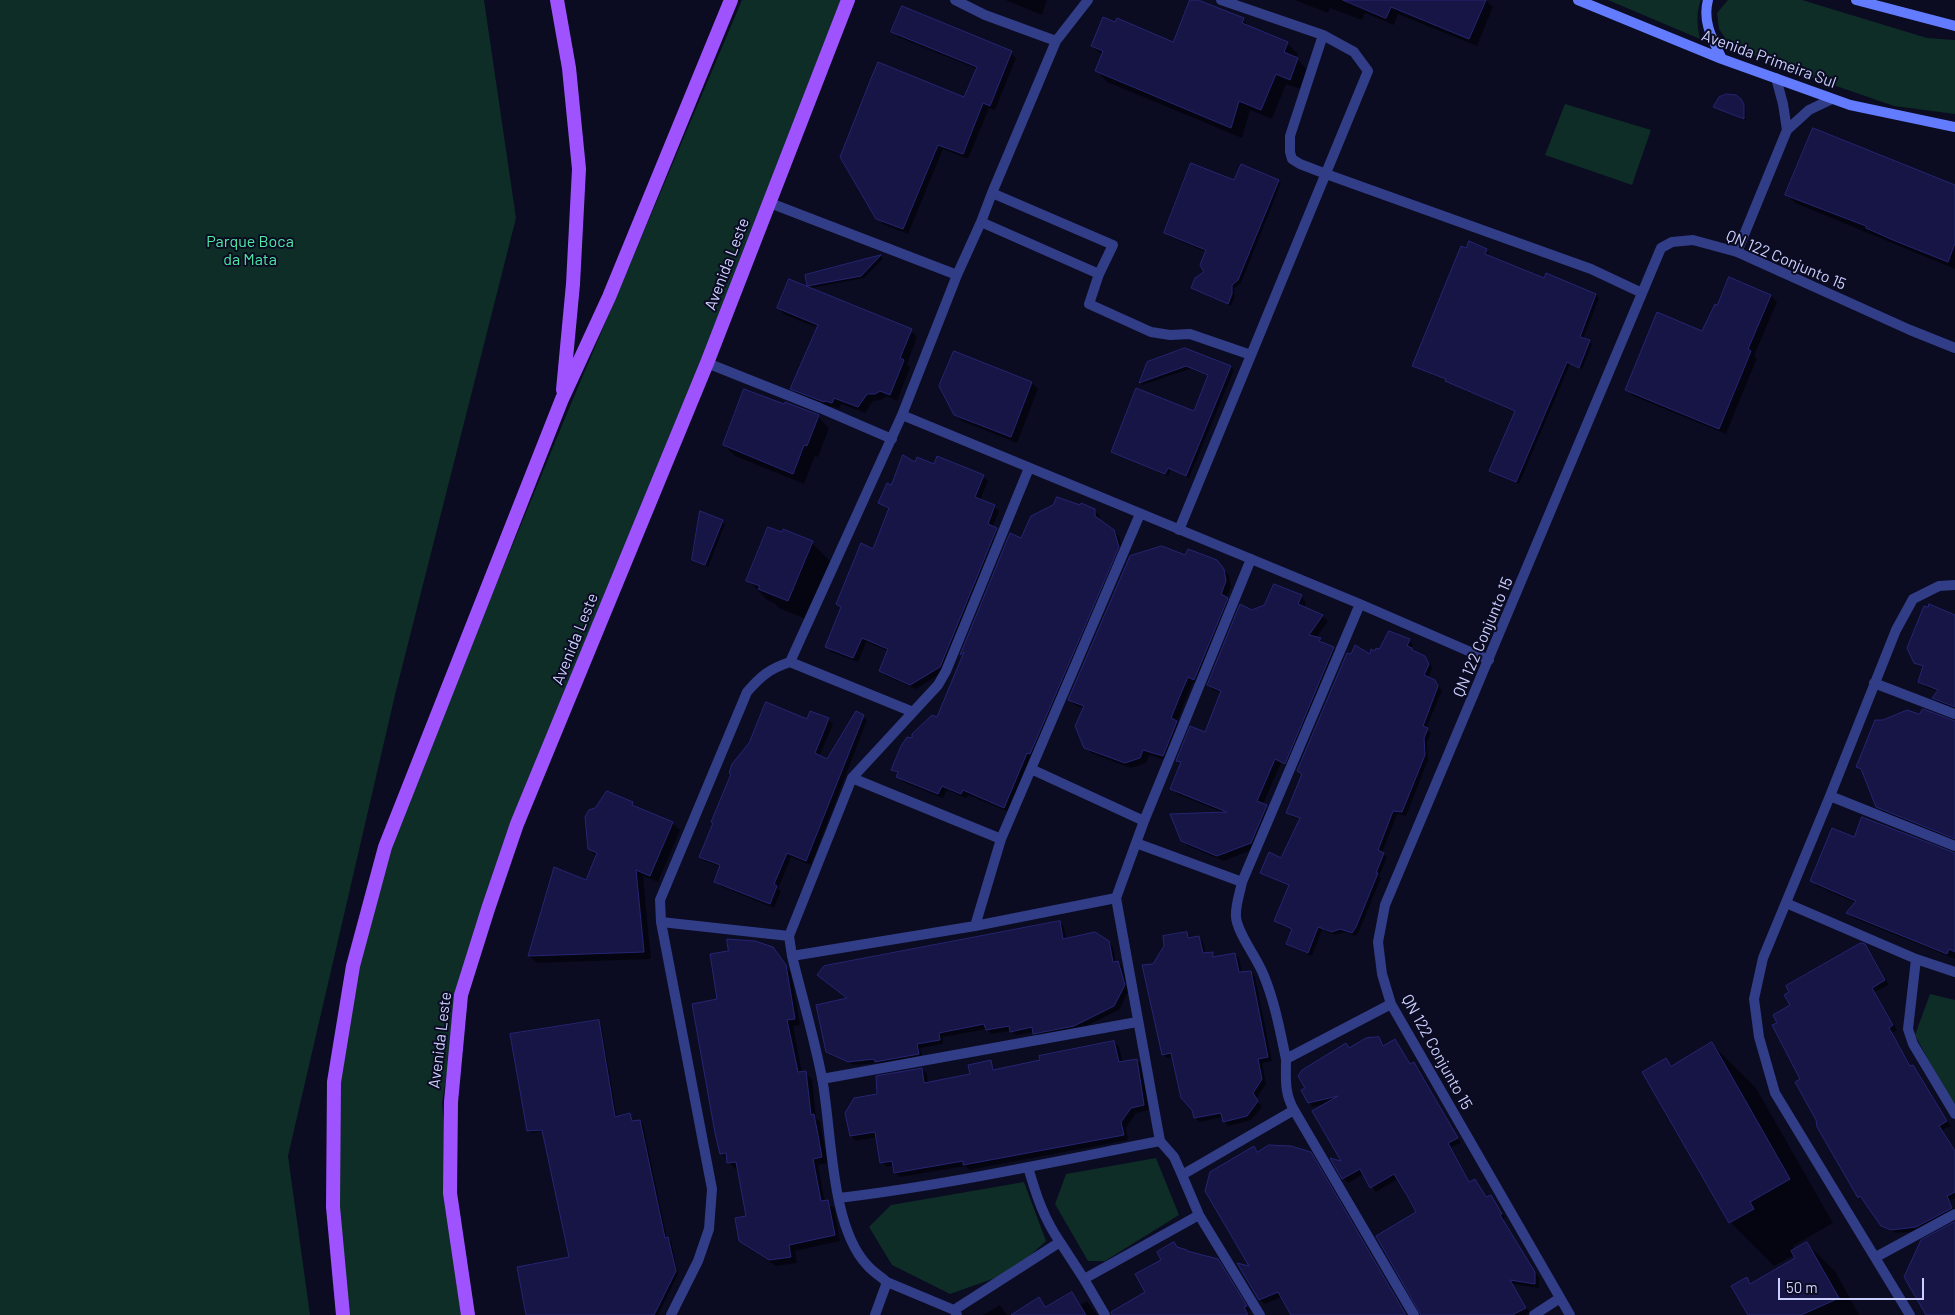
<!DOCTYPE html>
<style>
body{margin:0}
#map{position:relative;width:1955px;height:1315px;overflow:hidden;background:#0b0b22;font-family:Barlow,sans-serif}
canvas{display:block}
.scale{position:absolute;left:1778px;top:1278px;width:146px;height:22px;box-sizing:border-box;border:2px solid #ccd0ff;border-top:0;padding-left:6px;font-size:15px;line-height:18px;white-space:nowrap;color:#ccd0ff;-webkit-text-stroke:4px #0b0b22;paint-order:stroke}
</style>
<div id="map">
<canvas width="1955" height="1315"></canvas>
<div class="scale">50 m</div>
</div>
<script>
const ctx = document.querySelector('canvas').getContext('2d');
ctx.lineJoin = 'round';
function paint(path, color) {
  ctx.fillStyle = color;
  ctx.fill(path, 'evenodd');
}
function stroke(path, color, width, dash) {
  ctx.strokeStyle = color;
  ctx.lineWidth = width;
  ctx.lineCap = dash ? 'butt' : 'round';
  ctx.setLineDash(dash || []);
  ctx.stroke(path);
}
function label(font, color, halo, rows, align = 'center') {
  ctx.font = font + ' Barlow,sans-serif';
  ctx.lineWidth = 4;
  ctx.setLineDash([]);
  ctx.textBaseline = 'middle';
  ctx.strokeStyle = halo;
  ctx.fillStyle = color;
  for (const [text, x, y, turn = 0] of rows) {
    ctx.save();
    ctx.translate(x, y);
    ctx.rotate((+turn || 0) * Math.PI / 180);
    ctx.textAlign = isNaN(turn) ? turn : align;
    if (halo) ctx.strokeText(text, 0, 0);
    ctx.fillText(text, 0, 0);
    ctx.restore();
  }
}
paint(new Path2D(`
 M0,0H484L516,218L395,695L288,1156L310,1315H0Z
 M742,0H854L516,824L460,995L442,1103L461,1286L468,1315H338L331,1082L387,849L570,406Z
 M1608,0H1701C1696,13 1697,25 1700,39Z
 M1728,0H1802L1927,38L1955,40V114L1894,106L1810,77L1731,47L1719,29L1717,13Z
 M1565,104L1651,130L1632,185L1545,155Z
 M1930,994L1955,1000V1110L1915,1035Z
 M1156,1158L1179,1215L1105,1261H1088L1055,1204L1066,1174Z
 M1024,1182L1046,1241L1012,1272L950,1294L892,1265L869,1227L891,1205Z`), '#0d2d26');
paint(new Path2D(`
 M1005,0H1047L1042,15Z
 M1192,0L1243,20L1252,29L1287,43L1298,54L1296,58L1308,70L1300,89L1286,84L1272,119L1250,110L1242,138L1107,82L1097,71L1103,56L1092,46L1173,43Z
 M1295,0H1485L1493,7L1477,46L1398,14L1394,25L1365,13L1362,20L1330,8L1328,13Z
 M893,32L1011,53L1016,58L995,110L989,108L968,159L943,149L908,234L883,224L877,218L965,99L977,69L898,37Z
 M1736,96L1745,105L1746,121L1715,107Z
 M1278,181L1281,183L1241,283L1234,288L1235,297L1231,306L1195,290L1192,288L1206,273V252L1168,236L1165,233L1235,182Z
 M1955,186V269L1795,203L1786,194Z
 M1467,249L1486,250L1489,253L1487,257L1545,280L1547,275L1596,295L1599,298L1583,339L1592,344L1582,369L1570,364L1519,484L1490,470L1515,412L1449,383L1447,380L1416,368L1413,366Z
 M881,256L883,259L864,278L811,288L808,285L807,276Z
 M1771,296L1777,302L1754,356L1757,358L1726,434L1633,396L1626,389L1703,332Z
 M778,308L911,331L917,337L907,364L910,368L897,401L887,396L881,400L873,401L865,413L841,404L839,409L831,406V408L798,395L792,389L818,328L785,315Z
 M1185,350L1231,367L1234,370L1189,478L1171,470L1168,476L1115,454L1113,451L1195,413L1209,376L1190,369L1142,385L1140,382Z
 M1032,383L1038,389L1017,443L962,421L955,414Z
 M818,417L829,428L818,457L815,456L804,484L735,456L724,445Z
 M915,464L934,466L983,476L988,481L980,500L994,506L999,511L992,528L1001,534L945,671L916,689L886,676L881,671L889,651L866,642L858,662L831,652L827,647L842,608L838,604L874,550L890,510L880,503L892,486Z
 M1094,510L1099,515L1100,521L1119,536L1123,552L1009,812L968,795L966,798L947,790L943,798L903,782L893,770L913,739L938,718L964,657L961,655L1010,535L1022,540Z
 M701,513L725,524L708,567L694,559Z
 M812,543L831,562L808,620L779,608L774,603L767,600L748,580Z
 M1186,557L1222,567L1229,576L1231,587L1226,598L1233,604L1200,684L1193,682L1184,704L1177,722L1182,728L1168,761L1149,755L1146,763L1131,768L1091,753L1086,747L1084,708L1075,705L1069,700Z
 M1301,596L1306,602L1304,608L1322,616L1328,621L1316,638L1320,639L1325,645L1333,648L1339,654L1290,768L1281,763L1263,804L1272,811L1256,848L1224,861L1188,846L1182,840L1224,813L1177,794L1171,788L1181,764L1178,760L1206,734L1222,693L1214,690L1208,685L1252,612Z
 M1955,616V709L1939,703L1933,698L1938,692L1925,687L1920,681L1924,669L1915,662Z
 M1409,640L1413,644L1411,649L1429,661L1432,668L1428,678L1435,681L1442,691L1426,728L1431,733L1427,743L1428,760L1406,816L1397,814L1382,853L1387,857L1379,877L1381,878L1359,931L1356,936L1344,932L1336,935L1322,930L1312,956L1291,947L1287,943L1292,930L1280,925L1276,921L1290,886L1266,876L1262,873L1282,859L1301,820L1291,816L1287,812L1302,775L1298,771L1370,656Z
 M863,716L867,720L811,865L791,857L778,889L781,891L774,908L720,886L715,881L721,867L705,861L701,857L807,721L828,719L833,724L819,757L827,761Z
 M1919,716L1955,721V841L1883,812L1877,806L1862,772L1857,767Z
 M632,803L638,808L672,823L680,830L658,882L643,876L651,959L537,963L529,956L587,882L597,857L589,849L596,809Z
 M1854,838L1955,854V959L1853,918L1848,912L1856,903L1817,886L1812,881Z
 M1060,922L1064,927L1066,939L1108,942L1113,947L1116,963L1118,962L1122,966L1129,990L1119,1010L1078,1030L1039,1038L1034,1032L1016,1035L1011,1031L991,1034L987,1029L943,1037V1044L920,1048L923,1059L880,1066L877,1063L854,1065L832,1056L828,1051L848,999Z
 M1187,933L1191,939L1198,937L1203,942L1206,954L1212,953L1217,958L1235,954L1239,958L1242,973L1251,972L1255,977L1272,1061L1262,1063L1266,1084L1256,1099L1262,1107L1251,1120L1228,1126L1224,1121L1223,1117L1199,1122L1195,1117L1173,1057L1167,1058L1163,1054L1153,966Z
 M1864,945L1869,950L1889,985L1875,992L1897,1030L1892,1033L1912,1067L1917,1071L1951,1126L1942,1130L1955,1152V1198L1950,1201L1955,1211L1921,1231L1896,1233L1886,1229L1864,1200L1863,1201L1859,1197L1818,1119L1778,1023L1791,1005Z
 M773,948L791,973L800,1025L793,1026L802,1073H805L812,1079L816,1118L820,1122L828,1163L818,1165L825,1202L834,1208L840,1241L795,1251L797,1263L776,1266L747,1247L740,1241L747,1217L739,1168L735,1169L721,1153L719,1000Z
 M598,1021L601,1024L617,1118L630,1114L634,1122L640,1121L643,1124L667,1239L671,1241L678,1274L658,1315H527L570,1258L545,1131L531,1133L528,1131Z
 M1379,1038L1385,1046L1395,1040L1411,1065L1414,1063L1419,1068L1461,1143L1451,1147L1470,1183L1475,1180L1487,1198L1491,1196L1495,1201L1505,1218L1503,1220L1539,1277V1288L1513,1284L1529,1312L1525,1315H1421L1418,1213L1398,1179L1376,1192L1364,1174L1348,1183L1343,1178V1163L1326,1104L1313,1107L1309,1102L1346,1045L1350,1049Z
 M1114,1042L1119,1047L1123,1063L1137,1060L1142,1065L1149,1110L1136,1113L1126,1128L1128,1140L969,1170L966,1166L900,1177L895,1172L894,1166L887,1167L881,1162L877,1137L856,1141L851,1136L879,1095L922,1069L927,1074L928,1083L971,1075L990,1062L996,1070L1041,1061Z
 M1712,1044L1756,1088L1833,1223L1793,1246L1795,1250L1807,1244L1835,1271L1859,1315H1749L1746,1278L1752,1284L1797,1259L1794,1255L1774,1266L1730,1222L1666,1060L1673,1066Z
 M1253,1148L1259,1153H1310L1315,1158L1407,1315H1292L1282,1297L1265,1304L1260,1300L1239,1265L1251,1268Z
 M1174,1244L1179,1249L1188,1253L1217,1260L1222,1265L1250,1311L1248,1312L1250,1315H1112L1147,1292L1162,1260Z
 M1072,1293L1081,1305L1087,1301L1097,1315H1011L1039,1299L1046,1308Z
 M1000,1305L1007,1315H983Z`), '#0007');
const building = new Path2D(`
 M1190,0H1198L1244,18L1242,23L1288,42L1284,52L1298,58L1290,80L1276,74L1261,110L1239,101L1231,128L1095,71L1103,51L1091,46L1103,17L1115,22L1117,18L1173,42Z
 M1343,0H1486L1469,39L1391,7L1386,18Z
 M902,6L1012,51L990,106L983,103L963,154L938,145L903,229L876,219L840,157L872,76L878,62L964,97L977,67L891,32Z
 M1727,94L1736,95L1741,99L1744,105V119L1713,107L1719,97Z
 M1813,128L1955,185V243L1948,262L1893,240L1866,228V226L1785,195Z
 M1191,163L1234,180L1241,164L1279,180L1238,280L1232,285V294L1228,304L1191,288L1195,278L1204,272L1200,265L1206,250L1164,233Z
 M1469,241L1487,249L1485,254L1544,278L1546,273L1596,294L1580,337L1590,340L1579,368L1567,362L1516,482L1489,471L1515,411L1445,381L1446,379L1412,366L1461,246L1466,248Z
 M881,255L861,276L807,286L805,275Z
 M1729,277L1771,295L1748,349L1751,351L1719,429L1625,390L1657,312L1702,331L1715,304L1717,305Z
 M789,279L912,329L900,358L904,360L890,395L880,391L875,394H867L858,407L834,398L832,403L825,401L824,402L790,389L818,325L777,308Z
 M1185,348L1231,366L1186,476L1168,468L1165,474L1111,452L1136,388L1194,411L1208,375L1186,366L1139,383L1147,362Z
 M954,351L1032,382L1011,437L954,415L939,386Z
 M744,389L784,404L785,402L819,415L807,446L804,445L793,474L723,445Z
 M903,455L915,462L917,457L934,464L937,456L984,475L975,497L995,505L988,524L997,528L940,667L910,685L879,671L888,649L862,638L853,658L825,647L841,607L836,604L861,543L873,549L889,508L878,503L887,483L891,485Z
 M1057,497L1080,505L1081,503L1095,509V516L1114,530L1119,547L1030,754L1027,753L1004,808L963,790L961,794L942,786L938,794L896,777L898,772L891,770L901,746L907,737L912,738V734L932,715L937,717L964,652L960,655L1010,533L1021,538L1031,516L1053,505Z
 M700,511L723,520L705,565L692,560Z
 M768,527L782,532L783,529L813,541L788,601L758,589L760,586L746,581Z
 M1162,546L1185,555L1188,549L1217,560L1224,569L1226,581L1221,594L1228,598L1194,680L1188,677L1179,698L1171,718L1177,721L1163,756L1143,750L1140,758L1125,763L1084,748L1075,726L1084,706L1068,700L1130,556Z
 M1274,584L1302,595L1298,604L1323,615L1309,635L1321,638L1319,641L1334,647L1285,764L1275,759L1257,801L1267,805L1251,843L1217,856L1181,841L1170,814L1227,812L1170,789L1181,762L1176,761L1190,726L1205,732L1221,691L1207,685L1240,604L1252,610L1264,605Z
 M1929,604L1955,615V707L1932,698L1938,690L1918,682L1923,666L1914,663L1907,648L1924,606L1928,607Z
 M1389,631L1410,639L1407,646L1412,648V650L1425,656L1429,664L1424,675L1435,680L1438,686L1423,726L1428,728L1424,738L1425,755L1402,812L1393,811L1378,850L1384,853L1376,873H1378L1356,927L1352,933L1340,929L1332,932L1318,927L1308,953L1286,944L1292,929L1274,921L1289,885L1260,873L1269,852L1281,858L1300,818L1286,813L1302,774L1297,771L1347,653L1351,654L1355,645L1370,654L1371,649L1375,651L1376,648L1379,649Z
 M766,702L807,719L810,711L829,718L815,753L827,759L856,711L864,715L806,861L787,853L774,884L777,886L770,904L714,882L720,865L699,857L713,823L711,822L731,774L729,773L732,764L749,743Z
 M1923,709L1955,721V839L1876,807L1861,769L1856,767L1875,720H1883L1907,710L1919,714Z
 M607,791L633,802L632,805L673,822L650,876L636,870L644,952L528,956L554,867L586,880L597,853L588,849L585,817L589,810L595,808Z
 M1862,817L1955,853V952L1949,949L1947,954L1846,913L1856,901L1810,881L1832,828L1854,837Z
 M1060,921L1063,939L1095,932L1109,941L1113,962L1118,961L1125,985L1114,1006L1074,1026L1033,1034L1032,1027L1010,1032L1009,1026L986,1030L984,1024L939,1033L940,1040L917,1044L919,1054L875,1062L874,1059L848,1062L826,1052L816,1005L847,998L817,975L824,966Z
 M1187,932L1188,938L1199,936L1203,953L1213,952V957L1235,953L1239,972L1251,971L1268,1057L1258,1059L1262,1079L1253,1093L1258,1101L1247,1116L1223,1122L1221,1113L1194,1118L1192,1110L1181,1098L1171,1053L1162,1055L1142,965L1153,964L1164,946L1163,936Z
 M727,939L755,941L773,947L786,965L795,1019L787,1020L798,1072L806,1071L811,1115L814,1114L822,1157L813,1159L821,1201L828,1200L835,1235L789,1245L791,1257L769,1260L739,1241L735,1218L746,1216L736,1162L727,1163L726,1153L720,1154L715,1133L692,1004L717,999L710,954L728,951Z
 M1861,943L1865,944L1885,980L1872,988L1893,1025L1889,1028L1910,1066L1913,1065L1947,1121L1939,1126L1955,1151V1192L1947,1196L1952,1208L1916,1227L1891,1230L1881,1226L1860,1196L1858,1198L1817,1127L1816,1120L1795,1082L1800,1079L1772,1025L1777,1023L1773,1015L1790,1005L1784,995L1789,992L1786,986Z
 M599,1020L615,1117L630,1113L632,1121L640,1120L665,1238L668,1237L676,1271L654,1315H526L517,1267L569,1257L542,1130L527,1131L510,1034Z
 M1379,1037L1383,1046L1395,1039L1410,1064L1414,1062L1458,1138L1448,1143L1469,1182L1475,1179L1486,1197L1491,1195L1502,1214L1500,1215L1535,1272V1284L1510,1280L1526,1308L1512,1315H1421L1376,1236L1416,1212L1408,1197L1394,1174L1370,1188L1360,1169L1342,1179L1330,1158L1341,1161L1312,1111L1338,1096L1308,1103L1301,1090L1305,1088L1298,1076L1302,1070L1346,1043L1349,1048L1366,1038Z
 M1114,1041L1119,1062L1137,1059L1144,1105L1131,1108L1121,1122L1124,1135L963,1165V1161L894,1173L892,1161L880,1163L875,1132L850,1136L845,1113L854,1098L877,1094L876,1076L922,1068L924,1083L970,1074L968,1065L991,1060L993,1070L1040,1060L1039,1056Z
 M1712,1042L1790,1179L1750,1202L1754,1209L1729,1223L1642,1072L1666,1058L1671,1066Z
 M1269,1145L1291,1146L1311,1152L1406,1315H1291L1278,1292L1259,1300L1237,1263L1249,1266L1205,1191L1210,1172L1254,1146L1257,1152Z
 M1955,1222V1315H1926L1904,1277L1921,1240Z
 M1174,1242L1177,1247L1187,1250V1251L1218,1259L1247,1306L1244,1307L1248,1315H1112L1111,1312L1145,1292L1135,1274L1161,1260L1157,1252Z
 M1807,1242L1839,1298L1801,1315H1748L1731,1286L1747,1277L1750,1284L1795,1258L1791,1251Z
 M1072,1292L1086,1315H1011L1039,1297L1045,1307Z`);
paint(building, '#161545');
stroke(building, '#262573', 1);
stroke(new Path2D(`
 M955,0L985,15L1056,41
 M1323,35L1290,136V152L1292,159L1300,164L1326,174L1591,269L1642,293
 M1776,78L1783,104L1787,130
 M992,193L1113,245L1099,274L1089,304L1151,332L1170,335L1190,334L1251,355
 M770,203L957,275
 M981,222L1099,274
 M1737,252L1787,130L1809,110L1832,99
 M707,363L820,408L892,439
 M902,415L957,275L981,222L992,193L1056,41L1088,0
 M1179,530L1368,71L1354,52L1323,35L1221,0
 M790,662L913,712
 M1874,683L1955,714
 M1031,769L1144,821
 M852,778L1001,839
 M1830,796L1955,846
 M1136,843L1242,882
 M1116,898L1160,1141L1174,1157L1182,1175
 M1786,903L1916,959L1955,972
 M661,922L789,936L792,956C802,997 814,1037 822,1078C832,1130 830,1226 867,1265C872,1271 881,1277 887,1282
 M975,926L1001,839L1140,514
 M789,936L852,778L938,685L946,671L1029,468
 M792,956L975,926L1116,898L1144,821L1251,559
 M1916,959L1908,1029L1913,1044L1955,1114
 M1286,1059C1280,1031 1275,1003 1264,976C1258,959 1237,933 1236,917C1235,906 1240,893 1242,882L1360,604
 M822,1079L1137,1022
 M1294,1110L1414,1315
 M1028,1167C1036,1195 1044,1219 1060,1242
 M839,1198C947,1185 1053,1162 1160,1141
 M1199,1215L1260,1315
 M1876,1257L1955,1214
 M1084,1279L1105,1315
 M954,1310L1060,1242L1084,1279L1199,1215L1182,1175L1294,1110C1284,1093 1286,1078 1286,1059L1391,1004
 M671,1315L698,1261L709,1229L712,1189L661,922L660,900L747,692C761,676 769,669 790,662L902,415L1360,604L1489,660
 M875,1315L887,1282L954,1310L957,1315
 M1534,1315L1560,1298
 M1570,1315L1391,1004L1382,974L1378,942L1385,905L1661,248L1672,242L1693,240L1737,252L1910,330L1955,348
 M1910,1315L1775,1093L1759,1037L1754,999L1763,958L1830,796L1896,630L1913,599L1939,586L1955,585`), '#313d86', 10);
stroke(new Path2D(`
 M1578,0L1722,59L1850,105L1955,127
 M1708,0C1702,22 1713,40 1722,59
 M1856,0L1955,26`), '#637cff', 10);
stroke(new Path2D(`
 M557,0L569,68L579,169L573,284L563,390
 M343,1315L333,1207L334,1082L353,966L385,847L562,399L609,297L731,0
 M468,1315L450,1193L451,1102L461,995L488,909L517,824L707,363L848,0`), '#9f53ff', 14);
label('16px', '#ccd0ff', '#0b0b22', [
 ["Avenida Primeira Sul",1769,59,20],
 ["QN 122 Conjunto 15",1786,260,23],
 ["Avenida Leste",727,264,-69],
 ["QN 122 Conjunto 15",1483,637,-67],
 ["Avenida Leste",575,639,-68],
 ["Avenida Leste",440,1040,-83],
 ["QN 122 Conjunto 15",1437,1052,61]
]);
label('16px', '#4ceba6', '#0b0b22', [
 ["Parque Boca",250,242],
 ["da Mata",250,260]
]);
</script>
